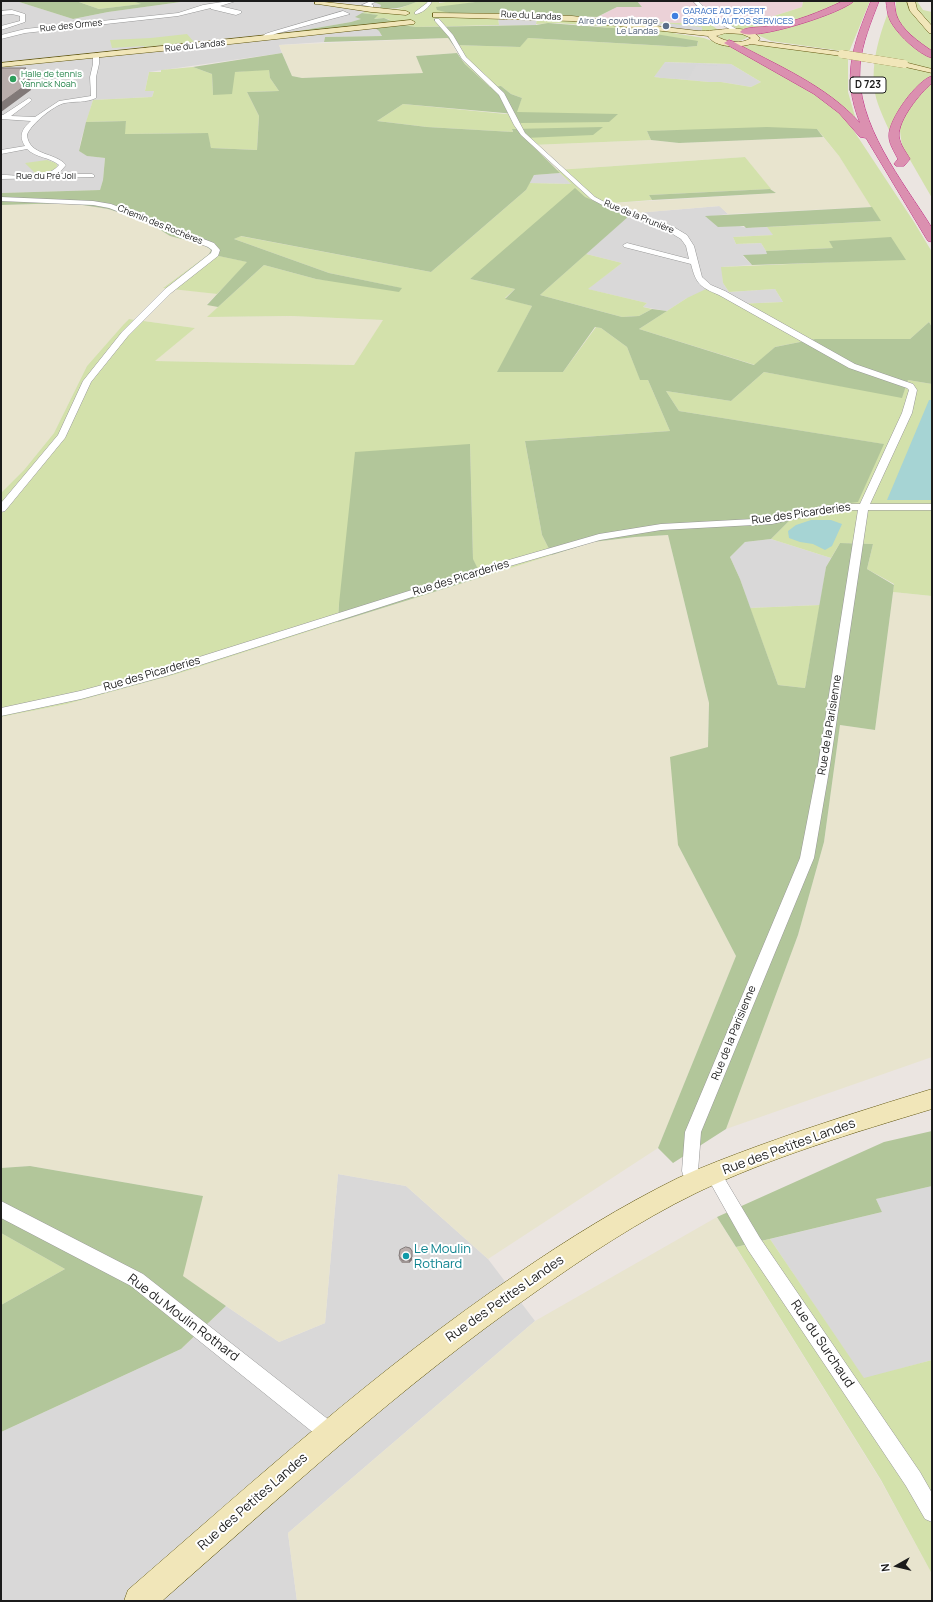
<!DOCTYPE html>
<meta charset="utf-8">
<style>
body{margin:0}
#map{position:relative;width:933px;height:1602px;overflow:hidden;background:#ebe5e1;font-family:Manrope,sans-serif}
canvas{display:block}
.frame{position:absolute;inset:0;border:2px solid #1b1b1b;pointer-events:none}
.north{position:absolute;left:877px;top:1546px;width:40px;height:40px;-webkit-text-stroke:3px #fff;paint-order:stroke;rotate:262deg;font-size:11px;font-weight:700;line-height:16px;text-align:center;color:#1b1b1b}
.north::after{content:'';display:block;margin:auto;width:14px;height:18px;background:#1b1b1b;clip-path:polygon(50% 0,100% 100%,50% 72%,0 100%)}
</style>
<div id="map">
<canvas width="933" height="1602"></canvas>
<div class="frame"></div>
<div class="north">N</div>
</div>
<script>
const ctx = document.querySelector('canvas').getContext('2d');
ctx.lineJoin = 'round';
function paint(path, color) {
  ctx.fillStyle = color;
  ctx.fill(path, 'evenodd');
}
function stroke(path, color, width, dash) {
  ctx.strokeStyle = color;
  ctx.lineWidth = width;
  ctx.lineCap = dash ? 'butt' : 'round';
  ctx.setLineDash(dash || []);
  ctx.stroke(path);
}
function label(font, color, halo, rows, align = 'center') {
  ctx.font = font + ' Manrope,sans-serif';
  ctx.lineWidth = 4;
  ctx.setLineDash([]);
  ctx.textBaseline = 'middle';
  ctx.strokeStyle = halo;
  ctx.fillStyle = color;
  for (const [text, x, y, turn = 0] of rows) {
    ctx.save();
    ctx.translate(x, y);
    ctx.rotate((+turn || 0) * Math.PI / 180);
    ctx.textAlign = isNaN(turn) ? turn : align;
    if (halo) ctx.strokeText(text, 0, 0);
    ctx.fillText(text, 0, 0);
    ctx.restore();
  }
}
paint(new Path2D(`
 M1,1H16L73,19L108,12L188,1H378L375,2L381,5L380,8L371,9L356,17L362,19L351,22L281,34L375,24L382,36L325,37L324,42L279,45L282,53L149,72L145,91H154L152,97L93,100L81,140L79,151L88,156L105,158L103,180L100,190L1,193Z
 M498,18L537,19L536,25H499Z
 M664,62L731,64L761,82L751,87L721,82H709L653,77Z
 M560,173L571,184L529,183L534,175Z
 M720,206L728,214L706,217L747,228L767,227L774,235L733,237L736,244L761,243L768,254L743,256L752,265L722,267L723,283L729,292L775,289L783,302L736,304L687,298L667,311L643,307L647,303L587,289L622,263L586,254L628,216L624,214Z
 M771,539L831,558L826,567L820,605L750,608L740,579L730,557L745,542Z
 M338,1174L406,1186L488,1259L535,1321L288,1533L297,1601H1V1432L181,1349L226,1306L279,1342L325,1323Z
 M932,1186V1360L864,1379L770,1239L882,1212L876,1199Z`), '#d9d8d8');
paint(new Path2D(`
 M637,1H803L802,7L748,24L718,22L675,23L598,17L617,7H642Z`), '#ebd1d7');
paint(new Path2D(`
 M448,38L457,53L416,56L424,73L302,78L292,76L279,45Z
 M823,137L839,156L872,207L728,214L719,206L624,214L599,204L776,193L770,189L745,157L557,170L532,145L651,140L679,143Z
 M70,203L108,209L146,221L170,236L204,245L211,250L209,254L164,287L217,294L207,304L218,307L208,317L291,316L384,320L354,365L154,361L195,328L129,319L87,366L54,433L24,470L1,493V205Z
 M668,535L709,703L708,747L678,845L736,956L658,1148L488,1259L406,1186L338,1174L325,1323L279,1342L182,1276L203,1196L30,1166L1,1168V717L67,704L177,674L338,622L593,542L635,537Z
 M893,592L932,596V1057L726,1129L798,935L824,842L840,725L875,730Z
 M717,1217L881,1481L932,1574V1601H297L288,1533L535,1321Z`), '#e8e4ce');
paint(new Path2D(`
 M76,1H132L142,4L99,9Z
 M419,1H439V3L453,1H483L437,8L449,13H511L675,23L707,22L717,29L715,31H675L673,33L704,38L720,44L770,45L848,57V92L856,120L850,125L914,222L932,252V327L929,322L910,339H815L775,347L755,365L639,329L687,298L706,289L723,296L736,304L783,302L775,289L729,292L723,283L721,267L905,259L829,241L834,248L766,251L761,243L736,244L733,237L773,235L767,227L880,221L839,156L817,129L647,131L651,140L532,145L525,138L523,129L512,130L513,132L427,127L377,121L403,104L506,114L516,112L522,98L511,94L501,86L490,87L465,64L453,45L519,47L528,38L686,47L697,46L698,42L597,26L557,23L536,24L537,20L498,18L499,25L416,27L402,25L375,24L390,20L384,18L372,19L377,15L362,13L371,9H398ZM665,62L731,64L761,82L751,87L721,82H709L654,77Z
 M803,1H870L849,52L771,41L753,33L738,29L724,22L749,24L802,7Z
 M896,1H917L923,10L932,12V198L902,146L900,131L889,130C885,121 881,113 878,104C868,75 877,41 888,13L896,14Z
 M723,33L742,34L748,37C741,43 727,42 719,37V36Z
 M187,34L194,42L144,47V46L112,48L110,40L151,38Z
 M193,67L212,74L213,95L235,72L269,69L270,78L279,91L247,92L259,116L257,150L211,148L207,133L124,134L126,121L86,122L93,100L152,97L154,91H145L149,72H161V70Z
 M745,157L771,189L649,195L652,200L599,204L584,197L470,279L515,289L505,298L532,306L498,372H563L596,327L601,328L627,347L640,379L648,380L670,431L525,441L542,535L552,555L482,577L473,560L470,444L339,604L338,622L177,674L67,704L1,717V493L24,470L54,433L87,366L124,324L129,319L195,328L155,361L354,365L383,320L291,316L207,317L264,265L316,279L401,288L329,273L234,239L240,236L431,272L526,190L529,183L571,184L557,170Z
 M47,160L56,163L58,167C51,172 45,174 37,175L25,163Z
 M209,254L248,262L217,294L163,288Z
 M586,254L622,263L588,289L647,303L643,307L652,309L639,316L622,317L540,295Z
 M764,372L902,397L908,380L932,384V596L893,592L894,584L867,569L873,544L840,543L831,558L771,539L801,509L858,501L883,444L679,411L666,391L731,401Z
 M820,605L805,688L778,685L750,608Z
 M1,1233L65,1269L1,1305Z
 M770,1239L864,1378L932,1360V1574L881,1480L736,1247Z`), '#d3e1ab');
paint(new Path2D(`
 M16,1H76L99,9L141,4L132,1H188L108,12L73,19Z
 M378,1H419C403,7 398,10 380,8L381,5L374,2Z
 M483,1H637L642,7H617L597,17L511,13H449L437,10L436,7Z
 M362,13L378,15L374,19L384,18L391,21L375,24L281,34L351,22L361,19L355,17Z
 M548,23L625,29L698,41L697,46L686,47L528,38L520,47L453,45L448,38L324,42L325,37L382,36L379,31L374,27L402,25L416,27L536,25Z
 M282,53L292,76L302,78L423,73L416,56L457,53L465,64L490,87L501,86L511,94L522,98L517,112L618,114L609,122L520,123L515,114L403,104L377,121L427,127L513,132L512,129L603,127L593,135L525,138L560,173L534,175L526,190L431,272L241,236L234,239L329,273L402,288L399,292L316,279L264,265L218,307L207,305L247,262L209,254L211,250L204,245L170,236L146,221L108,209L70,203L1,205V193L100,190L103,180L105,158L87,156L79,151L86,122L126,121L125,134L208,133L211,148L257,150L259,116L247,92L279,91L270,78L269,70L235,72L232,94L213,95L212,74L193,67Z
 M767,127L817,129L823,137L679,143L651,140L647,131Z
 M575,188L585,197L629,216L540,295L622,317L639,316L652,309L667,311L639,329L754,365L775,347L815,339H910L929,322L932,327V384L908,380L902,398L764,372L731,401L666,391L679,411L884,444L858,502L801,509L771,539L745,542L730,557L740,579L778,685L805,688L826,567L840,543L873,544L867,569L894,585L875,730L840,725L824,842L798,935L726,1129L673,1163L658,1148L736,956L678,845L670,757L708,747L709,703L668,535L635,537L593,542L552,555L542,535L525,441L670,431L648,380H640L627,347L601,328L595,327L563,372H497L532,306L505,299L515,289L470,279Z
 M770,189L776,193L652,200L649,195Z
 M872,207L881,221L746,228L744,226L718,227L705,216Z
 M891,237L906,260L752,265L743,255L767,254L766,251L833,248L829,241Z
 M470,444L473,559L482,577L338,622L339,604L355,452Z
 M932,1131V1186L876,1199L882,1212L736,1247L717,1217L884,1142Z
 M30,1166L203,1196L183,1276L226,1306L181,1349L1,1432V1305L65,1269L1,1233V1168Z`), '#b2c69a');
paint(new Path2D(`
 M644,21L702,27V32L677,30L641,24Z
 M670,63L696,64L718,65L717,66L696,65L688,79L659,78L660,76H656L665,64Z`), '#d7d7d7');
paint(new Path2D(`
 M929,400H932V500H887Z
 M811,520H831L842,524L832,546L825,550L813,544L800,542L789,538L788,531L796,525Z`), '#a6d4d4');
const street = new Path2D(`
 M229,1H236L220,6L241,11V13L236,15L211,9V8L178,16L25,33L1,39V35L25,29L178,13L203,5Z
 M371,1H377L371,4L373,5V7L362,5Z
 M428,1H432C430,7 421,14 415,14V12L427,3Z
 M693,1H698L712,15L740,31L735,32L708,17Z
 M12,10L25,14V22L1,30V26L20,21V16L12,14L1,15V11Z
 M343,11L350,14L275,34L266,39L261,38L265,34L271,32Z
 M435,19H439L453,35L466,57L504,93L525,133L595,197L610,205L672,226L687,235L694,246L702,277L711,285L725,291L855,364L913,384L917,390L912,413L870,504H932V510H868L830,765L814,858L701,1132L698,1171L701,1183L699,1188L693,1190L687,1188L682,1171L685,1132L800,858L818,765L858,510H841L819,513L772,524L661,530L600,540L496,570L166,676L81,699L1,716V708L80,691L158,670L488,566L599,534L661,524L772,518L819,507L841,504H860L902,413L909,390L907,388L849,368L719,295C700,287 696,284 691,264L624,247L623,245L627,243L689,259L686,246L681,239L666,230L606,207L591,199L521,135L514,125L499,95L462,59L449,37L435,21Z
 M96,53L99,55V64L96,77V98C86,103 75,101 65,103C54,105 30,125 27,135C29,156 55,152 66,165L60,172L55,174H92L94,175V177L1,179V175C18,175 47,180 59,165C50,157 36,158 27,149L1,154V150L25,146C18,135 23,128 31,121L1,119V115H3L29,98L32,100L31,101L11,116L35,117L59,101L91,96L90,77L93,64V55Z
 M1,197L93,201L111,204L214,243L220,250L218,256L171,293L128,336L91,382L65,438L5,511L1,512V503L58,435L83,381L122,332L165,289L211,253L212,250L208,247L109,208L93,205L1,201Z
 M715,1167L721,1169L726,1181L760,1238L920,1472L932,1493V1522L925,1519L906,1486L748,1250L711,1184L707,1174L709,1169Z
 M1,1201L143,1274L329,1420L337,1428L340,1435L337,1442L330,1445L323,1442L315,1434L131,1286L1,1218Z`);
const secondary = new Path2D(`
 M315,1L406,11L410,13L406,15L371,12L318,4H315Z
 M907,1H915L917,9L932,26V33H929L910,11Z
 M433,13L514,14L572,16L698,31C717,32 746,22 760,38L758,41L842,52L846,54L842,56L751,44C739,48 715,48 708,36L572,21L436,17H433ZM726,33L742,34L751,38C741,45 726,42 716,36Z
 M411,20L415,22L414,24L212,46L1,67V63Z
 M901,62H904L932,69V73L901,66L900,64Z
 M932,1089V1109C853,1133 771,1157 696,1193C639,1221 586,1256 534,1293C402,1385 283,1495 162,1601H124L128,1590C254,1481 378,1368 517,1274C568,1239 621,1206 678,1178C704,1166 731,1156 758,1146C815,1125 873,1107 932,1089Z`);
const highway = new Path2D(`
 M843,1H854C843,13 750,43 740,32C745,26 761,28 770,26C795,22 820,12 843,1Z
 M871,1H879C871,22 862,43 860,65C855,124 903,181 932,228V242L928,241L926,238L866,138L860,137L839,113L814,94L724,43L729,40L732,41C776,65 826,85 860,123C841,75 853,46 871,1Z
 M886,1H894C895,5 895,10 896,14C901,30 919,42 932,51V58C918,54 896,33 890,20C887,14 887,7 886,1Z
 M932,76V83C920,93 898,120 899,136C900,145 906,152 910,159L904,166H896L894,164L898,159C894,151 889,144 889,136C888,120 917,80 932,76Z`);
stroke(street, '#989898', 1);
stroke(secondary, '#635810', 1);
stroke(highway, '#c13688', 1);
paint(street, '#fff');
paint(secondary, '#f1e6b9');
paint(highway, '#db90b0');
const secondaryBridge = new Path2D(`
 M842,54L904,64`);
stroke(secondaryBridge, '#635810', 8, []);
stroke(secondaryBridge, '#f1e6b9', 8);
paint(new Path2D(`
 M399,1256L412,1260L409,1263H402L399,1259Z`), '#9e9593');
paint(new Path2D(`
 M26,68L28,76L29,74L31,82L30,83L31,90L1,112V103L20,74Z
 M412,1254V1260L409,1263V1260Z`), '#817978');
const building = new Path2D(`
 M1,68H26L20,74H29L21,82H30L1,103Z
 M406,1247L410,1248L412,1251V1257L409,1260H402L399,1256L400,1250Z`);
paint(building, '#b8adab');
stroke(building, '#817978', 1);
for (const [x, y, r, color] of [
 [675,16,4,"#3f7fe0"],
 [666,26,4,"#5c6f8a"],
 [13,79,4,"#2e9e5b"],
 [406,1256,4,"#0f9aa8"]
]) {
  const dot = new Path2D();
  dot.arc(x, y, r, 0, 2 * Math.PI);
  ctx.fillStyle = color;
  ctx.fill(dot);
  stroke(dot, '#fff', 1.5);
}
label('9px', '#366cbe', '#fff', [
 ["GARAGE AD EXPERT",683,11],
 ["BOISEAU AUTOS SERVICES",683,21]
], 'left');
label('9px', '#1b1b1b', '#fff', [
 ["Rue du Landas",531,16,3],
 ["Rue des Ormes",71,26,-6],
 ["Rue du Landas",195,46,-6],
 ["Rue du Pré Joli",46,176],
 ["Rue de la Prunière",639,217,22],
 ["Chemin des Rochères",160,225,22]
]);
label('9px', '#4e5e75', '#fff', [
 ["Aire de covoiturage",658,21],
 ["Le Landas",658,31]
], 'right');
label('9px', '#27864d', '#fff', [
 ["Halle de tennis",21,74],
 ["Yannick Noah",21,84]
], 'left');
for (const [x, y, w] of [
 [868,85,36]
]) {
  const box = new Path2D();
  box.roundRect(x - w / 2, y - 8, w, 16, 3);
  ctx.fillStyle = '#fff';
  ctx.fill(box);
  stroke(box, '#1b1b1b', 1);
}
label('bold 10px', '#1b1b1b', null, [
 ["D 723",868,85]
]);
label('11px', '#1b1b1b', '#fff', [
 ["Rue des Picarderies",801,514,-8],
 ["Rue des Picarderies",461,578,-17],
 ["Rue des Picarderies",152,674,-16],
 ["Rue de la Parisienne",830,725,-81],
 ["Rue de la Parisienne",734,1033,-68]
]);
label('13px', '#1b1b1b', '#fff', [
 ["Rue des Petites Landes",789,1147,-20],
 ["Rue des Petites Landes",505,1299,-35],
 ["Rue du Moulin Rothard",183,1318,37],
 ["Rue du Surchaud",822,1344,56],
 ["Rue des Petites Landes",253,1502,-41]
]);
label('13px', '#0d838f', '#fff', [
 ["Le Moulin",414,1249],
 ["Rothard",414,1264]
], 'left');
</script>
